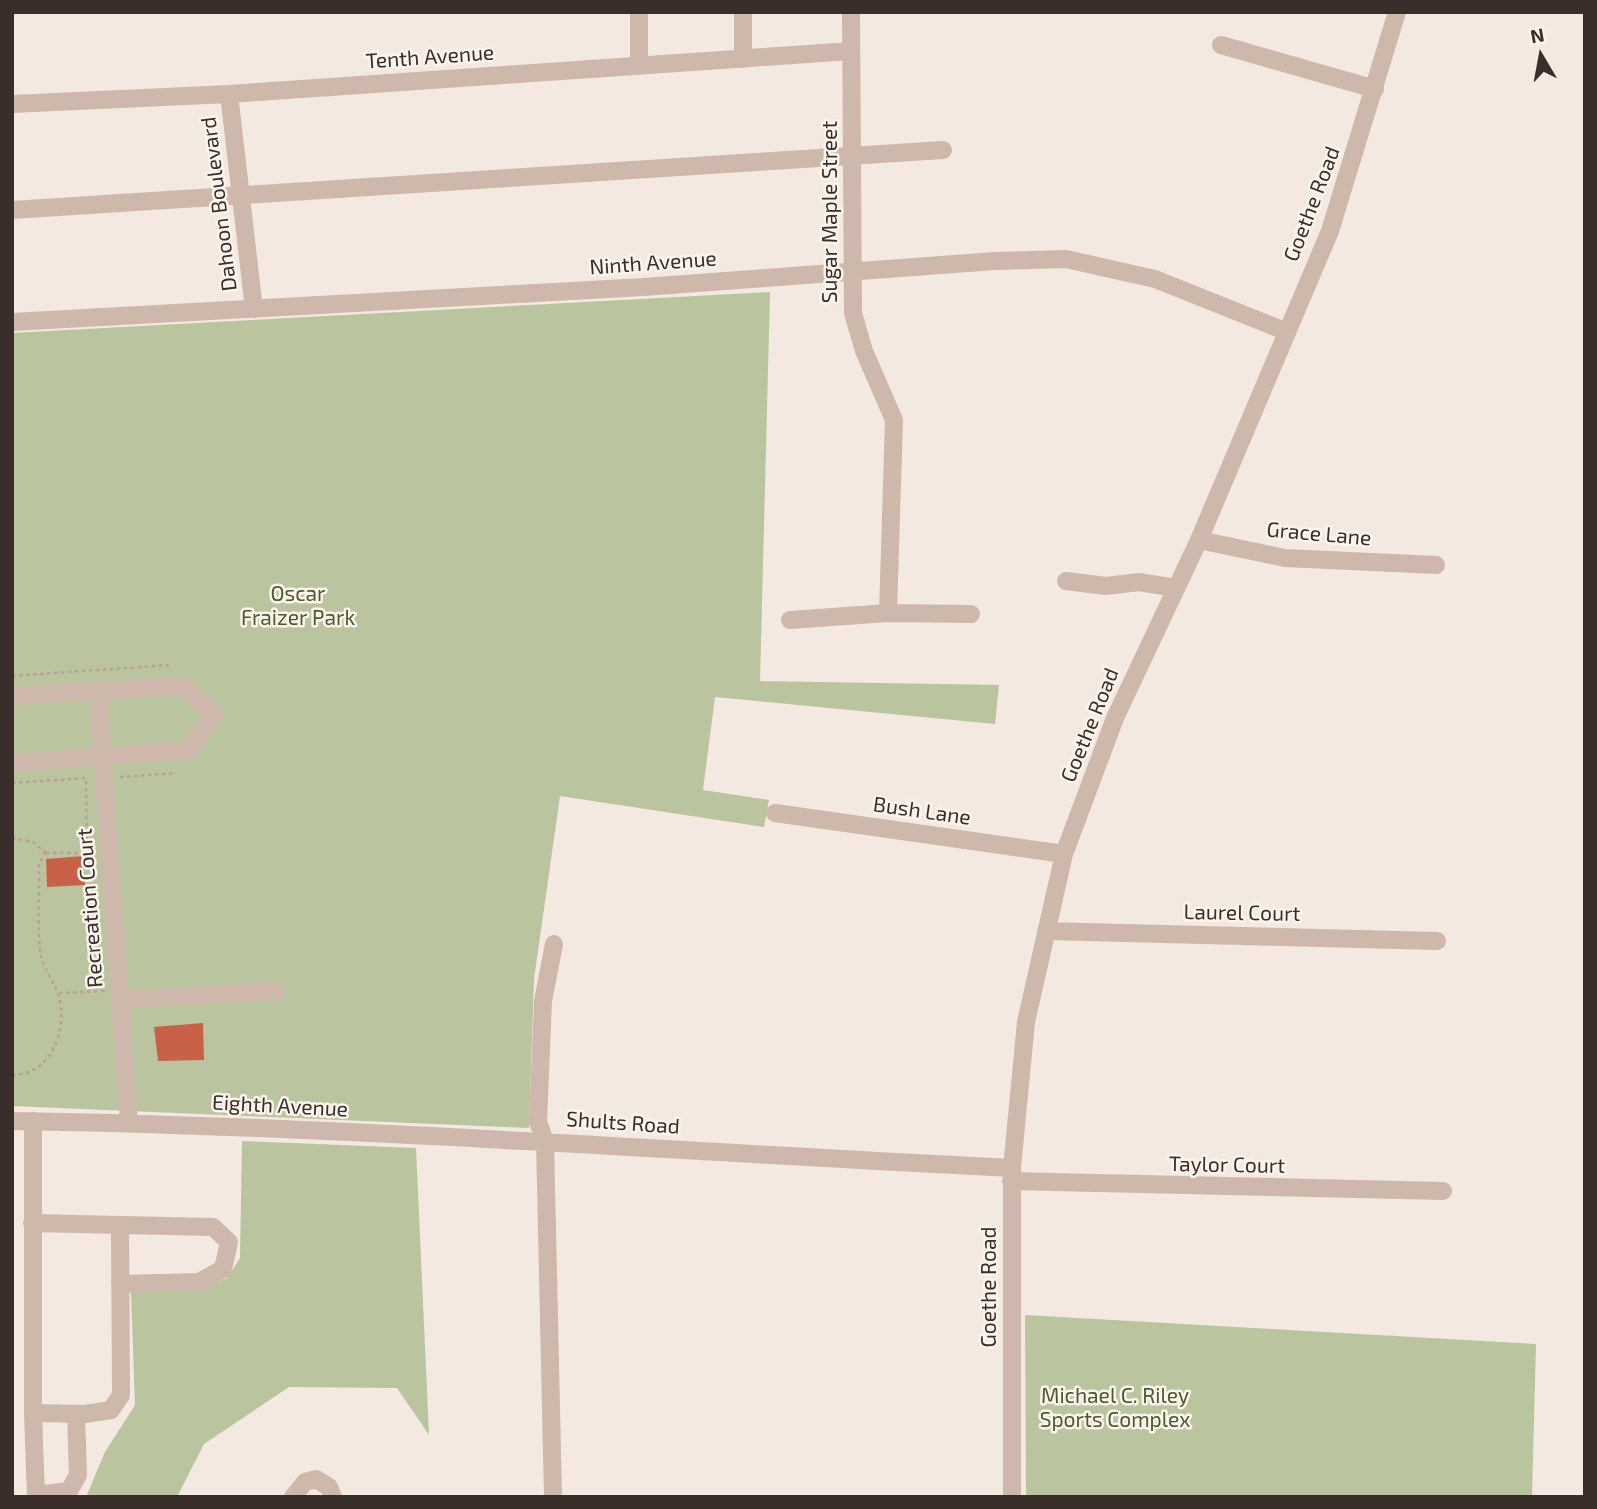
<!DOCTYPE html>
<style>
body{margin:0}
#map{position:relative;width:1597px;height:1509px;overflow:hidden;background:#f4e9e0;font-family:"Exo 2",sans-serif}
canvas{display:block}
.frame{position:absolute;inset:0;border:14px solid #3a2e2a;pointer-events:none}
.north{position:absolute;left:1506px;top:21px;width:70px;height:70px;-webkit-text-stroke:5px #fbf4ed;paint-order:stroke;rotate:350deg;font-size:19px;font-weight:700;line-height:28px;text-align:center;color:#3a2e2a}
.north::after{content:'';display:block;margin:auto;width:24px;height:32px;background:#3a2e2a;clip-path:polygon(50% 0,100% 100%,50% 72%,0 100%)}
</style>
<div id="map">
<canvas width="1597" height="1509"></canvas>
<div class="frame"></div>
<div class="north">N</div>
</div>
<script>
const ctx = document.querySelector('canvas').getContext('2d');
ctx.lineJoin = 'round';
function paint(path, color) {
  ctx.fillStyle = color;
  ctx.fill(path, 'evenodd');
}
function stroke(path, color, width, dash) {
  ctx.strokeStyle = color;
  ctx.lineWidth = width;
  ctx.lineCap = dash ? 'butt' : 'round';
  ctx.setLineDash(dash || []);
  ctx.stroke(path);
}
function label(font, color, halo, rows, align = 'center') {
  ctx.font = font + ' "Exo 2",sans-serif';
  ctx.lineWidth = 5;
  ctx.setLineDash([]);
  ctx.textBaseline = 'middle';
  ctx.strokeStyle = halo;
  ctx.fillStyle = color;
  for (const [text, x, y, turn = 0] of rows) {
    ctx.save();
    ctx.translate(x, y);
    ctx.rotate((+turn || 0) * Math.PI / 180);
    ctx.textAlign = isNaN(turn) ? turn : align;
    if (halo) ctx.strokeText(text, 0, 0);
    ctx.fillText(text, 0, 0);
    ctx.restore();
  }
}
paint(new Path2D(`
 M770,292L760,681L999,685L995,724L715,697L703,790L769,800L764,827L560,796L534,979L529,1128L12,1106V333Z
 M242,1141L416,1148L429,1435L397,1388L289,1387L204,1444L177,1497H86L105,1452L135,1405L131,1292L207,1287L227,1278L240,1258Z
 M1025,1315L1536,1344L1532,1497H1026Z`), '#bac49f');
paint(new Path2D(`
 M83,856L85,885L47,887L46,859Z
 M203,1023L204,1060L158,1061L154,1027Z`), '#c96048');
stroke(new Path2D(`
 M12,676L169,665
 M120,777L176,773
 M12,783L86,778L87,854
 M12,838L33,842L46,853
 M46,853H95
 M59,993L105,991
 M12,1075C52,1075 69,1028 58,994C53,979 41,966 40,949C37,921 40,891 39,863L46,853`), '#b9a295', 2.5, [3.5, 3.5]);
stroke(new Path2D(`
 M851,12L853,313L864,351L894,420L888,613
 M1221,45L1375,89
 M743,59V12
 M639,65V12
 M229,94L254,309
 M12,104L229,94L851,51
 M12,210L943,150
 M12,322L644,287L995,261L1066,259L1155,279L1285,331
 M1199,540L1285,558L1436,565
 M1066,581L1106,586L1139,582L1176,588
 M790,620L888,613L971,614
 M98,692L129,1122
 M12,696L181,686L215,714L188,750L12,763
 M775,813L1064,854
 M1046,931L1437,941
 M119,1000L276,991
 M12,1121C346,1126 678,1152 1012,1168
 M33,1121V1413L36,1497
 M1011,1181L1443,1191
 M32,1223L213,1227L229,1242L223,1269L199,1282L120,1284
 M33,1413L85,1414L111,1410L121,1395L120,1225
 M36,1495L69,1491L78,1475L76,1414
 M293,1497L305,1482L316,1479L329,1487L333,1497
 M553,1497L545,1141L538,1122L543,1001L554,944
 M1012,1497V1168L1026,1022L1064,854L1115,718L1199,540L1330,231L1397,12`), '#cdb8ab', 18);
label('21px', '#3a2e2a', '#fbf4ed', [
 ["Tenth Avenue",430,57,-4],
 ["Dahoon Boulevard",219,204,-97],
 ["Goethe Road",1312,204,-69],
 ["Sugar Maple Street",830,212,-90],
 ["Ninth Avenue",653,263,-4],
 ["Grace Lane",1319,534,5],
 ["Goethe Road",1090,725,-68],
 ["Bush Lane",922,811,8],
 ["Recreation Court",90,908,-94],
 ["Laurel Court",1242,913,1],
 ["Eighth Avenue",280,1106,3],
 ["Shults Road",623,1123,4],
 ["Taylor Court",1227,1165,1],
 ["Goethe Road",989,1287,-90]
]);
label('21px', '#4c5a2d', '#fbf4ed', [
 ["Oscar",298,594],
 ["Fraizer Park",298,618],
 ["Michael C. Riley",1115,1396],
 ["Sports Complex",1115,1420]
]);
</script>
